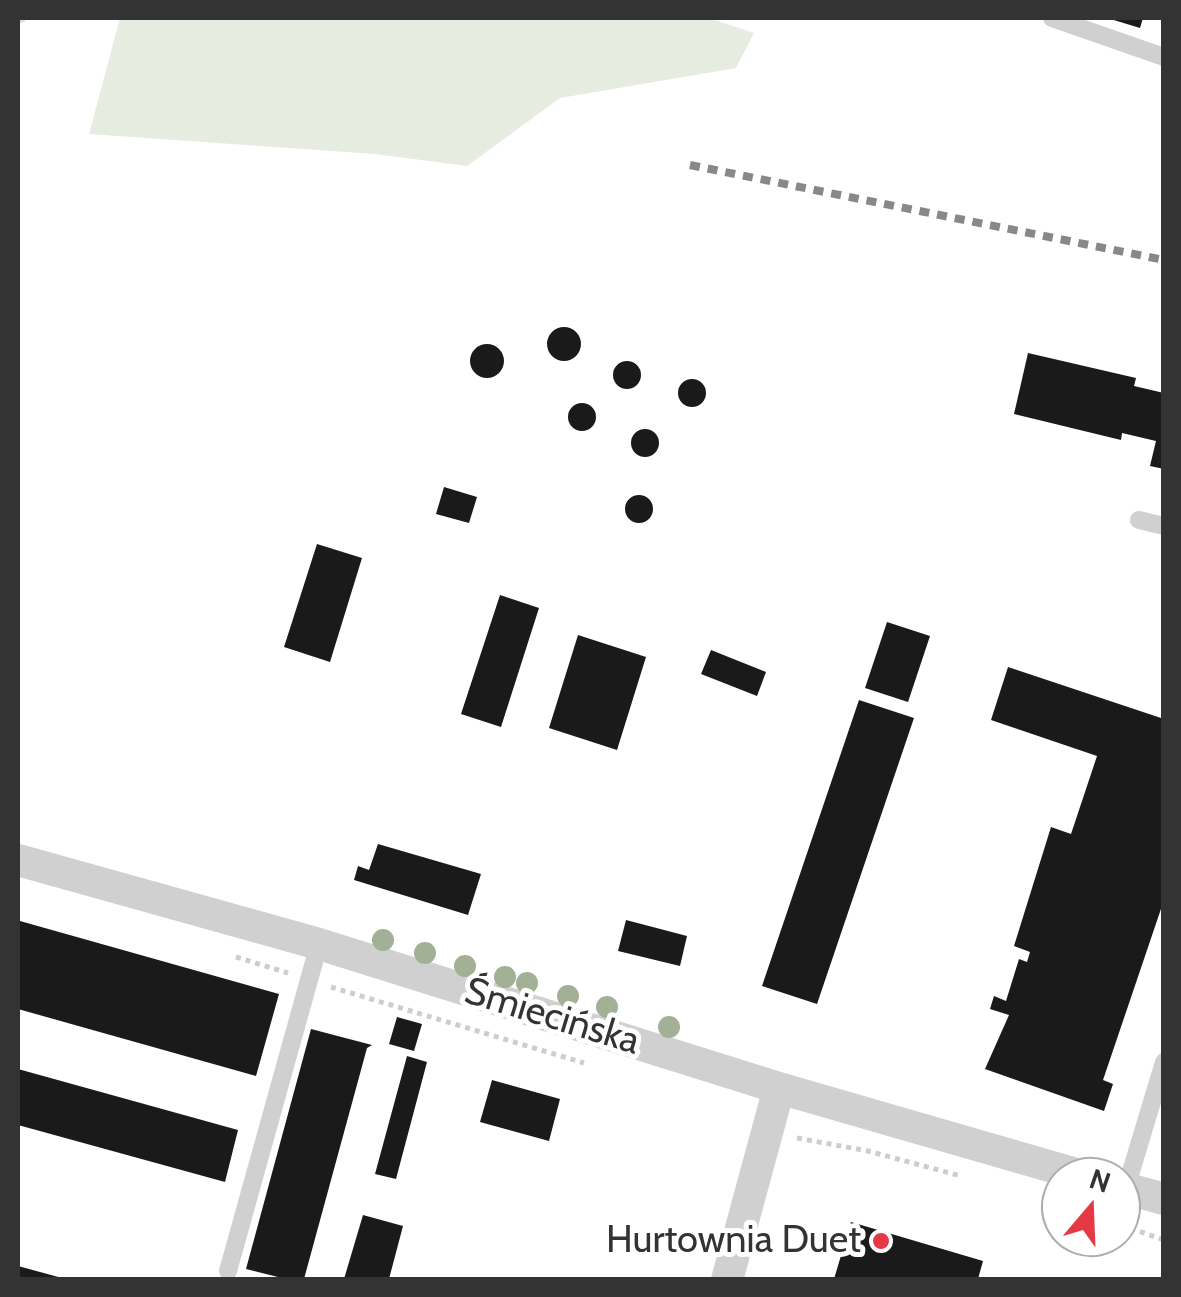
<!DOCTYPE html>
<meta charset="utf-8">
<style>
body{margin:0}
#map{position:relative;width:1181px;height:1297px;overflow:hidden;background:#fff;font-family:Cabin,sans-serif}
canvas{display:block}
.frame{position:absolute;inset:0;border:20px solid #333;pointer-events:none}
.north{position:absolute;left:1041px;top:1157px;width:100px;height:100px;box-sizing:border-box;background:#fff;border:2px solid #adadad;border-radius:50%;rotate:19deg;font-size:28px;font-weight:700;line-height:40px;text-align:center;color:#333}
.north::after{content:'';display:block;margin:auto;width:35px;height:45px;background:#e63946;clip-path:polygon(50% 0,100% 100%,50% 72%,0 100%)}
</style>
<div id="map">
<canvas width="1181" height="1297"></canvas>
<div class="frame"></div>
<div class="north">N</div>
</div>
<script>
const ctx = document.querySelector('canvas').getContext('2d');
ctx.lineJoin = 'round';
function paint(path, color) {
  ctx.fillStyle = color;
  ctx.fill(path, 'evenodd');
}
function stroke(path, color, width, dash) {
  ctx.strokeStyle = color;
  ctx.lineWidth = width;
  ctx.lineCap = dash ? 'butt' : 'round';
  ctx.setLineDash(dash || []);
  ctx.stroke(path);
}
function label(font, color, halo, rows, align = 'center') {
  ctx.font = font + ' Cabin,sans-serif';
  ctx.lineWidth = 10;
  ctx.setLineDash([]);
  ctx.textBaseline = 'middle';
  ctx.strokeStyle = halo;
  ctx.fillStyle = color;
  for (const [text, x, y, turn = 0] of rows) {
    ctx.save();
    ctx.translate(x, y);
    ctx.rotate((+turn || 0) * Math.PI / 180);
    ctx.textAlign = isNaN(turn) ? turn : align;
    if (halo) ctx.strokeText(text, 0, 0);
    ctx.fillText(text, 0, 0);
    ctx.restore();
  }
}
paint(new Path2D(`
 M120,18H709L754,33L736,68L560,98L467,166L375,154L89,134Z`), '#e6ecdf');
stroke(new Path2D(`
 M18,19L22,18`), '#cfe2ee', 9);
paint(new Path2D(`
 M1107,18H1143L1140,28Z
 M547 344a17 17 0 1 1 34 0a17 17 0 1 1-34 0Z
 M470 361a17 17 0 1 1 34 0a17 17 0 1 1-34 0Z
 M1028,353L1136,378L1134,386L1164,393V469L1150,466L1156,441L1122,433L1121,440L1014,414Z
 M613 375a14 14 0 1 1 28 0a14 14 0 1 1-28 0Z
 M678 393a14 14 0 1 1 28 0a14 14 0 1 1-28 0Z
 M568 417a14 14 0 1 1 28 0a14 14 0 1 1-28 0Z
 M631 443a14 14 0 1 1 28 0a14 14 0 1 1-28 0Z
 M444,487L477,497L469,523L436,514Z
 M625 509a14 14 0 1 1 28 0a14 14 0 1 1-28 0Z
 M317,544L362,558L330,662L284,647Z
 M500,595L539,608L501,727L461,714Z
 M887,622L930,636L908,702L865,688Z
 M578,635L646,657L617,750L549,728Z
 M711,650L766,672L757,696L701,674Z
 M1008,667L1164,719V900L1103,1080L1113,1084L1104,1111L985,1069L1009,1015L990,1009L994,996L1006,1001L1019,959L1027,962L1030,952L1014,946L1051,827L1071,834L1097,756L991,720Z
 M859,700L914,718L817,1004L762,986Z
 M378,844L481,874L468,915L354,880L358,866L369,870Z
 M626,920L687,936L680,966L618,951Z
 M20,921L279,994L256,1076L18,1009Z
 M397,1017L422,1024L414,1051L389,1044Z
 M311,1029L372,1045L367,1048L304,1279H286L246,1269Z
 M407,1056L427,1062L396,1179L375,1174Z
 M18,1069L238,1130L225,1182L18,1125Z
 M492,1080L560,1099L549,1141L480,1122Z
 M363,1215L403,1226L389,1279H344Z
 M851,1222L983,1261L978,1279H834Z
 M18,1266L62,1278V1279H18Z`), '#1a1a1a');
stroke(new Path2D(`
 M236,957L288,973
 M331,987L584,1063
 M797,1138L868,1151L961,1176
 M1044,1200L1061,1206
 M1121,1225L1164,1240`), '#cdcdcd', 5, [5, 5]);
stroke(new Path2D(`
 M1052,18L1164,57
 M1139,520L1164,526
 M1126,1188L1164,1062
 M228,1271L319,944`), '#d0d0d0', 18);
stroke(new Path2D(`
 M18,860L319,944L779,1088L1087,1177
 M1121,1187L1164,1199
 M727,1280L779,1088`), '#d0d0d0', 32);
stroke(new Path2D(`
 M690,165L1164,260`), '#888', 8, [10, 8]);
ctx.fillStyle = '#a2b095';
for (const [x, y] of [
 [383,940],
 [425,953],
 [465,966],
 [505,977],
 [527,983],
 [568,996],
 [607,1007],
 [669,1027]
]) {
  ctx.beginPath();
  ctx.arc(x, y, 11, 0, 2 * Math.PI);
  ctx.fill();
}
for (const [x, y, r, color] of [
 [881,1241,10,"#e63946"]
]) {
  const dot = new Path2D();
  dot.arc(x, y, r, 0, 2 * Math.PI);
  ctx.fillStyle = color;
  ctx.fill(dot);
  stroke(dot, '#fff', 4);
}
label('38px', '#333', '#fff', [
 ["Śmiecińska",552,1017,17]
]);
label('38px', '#333', '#fff', [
 ["Hurtownia Duet",861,1241]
], 'right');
</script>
